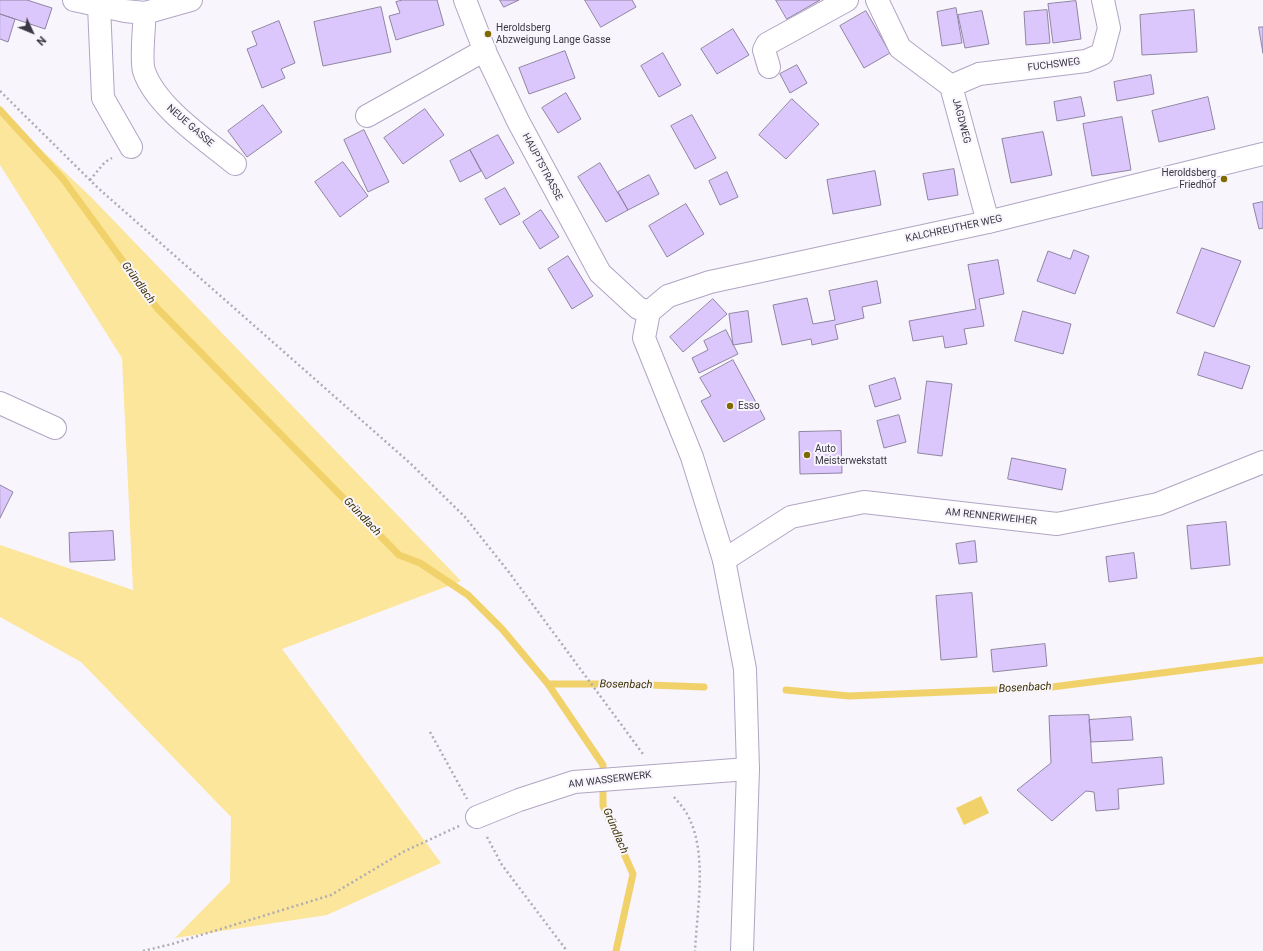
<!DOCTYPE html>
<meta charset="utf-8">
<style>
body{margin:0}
#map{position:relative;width:1263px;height:951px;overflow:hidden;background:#f8f5fc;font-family:Roboto,sans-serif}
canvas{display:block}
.north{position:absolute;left:12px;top:12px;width:40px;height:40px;-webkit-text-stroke:3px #f8f5fc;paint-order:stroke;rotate:134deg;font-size:11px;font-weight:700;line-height:16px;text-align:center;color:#3c3744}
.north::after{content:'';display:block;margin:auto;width:14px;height:18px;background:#3c3744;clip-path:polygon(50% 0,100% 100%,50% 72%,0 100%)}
</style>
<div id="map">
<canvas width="1263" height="951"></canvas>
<div class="north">N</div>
</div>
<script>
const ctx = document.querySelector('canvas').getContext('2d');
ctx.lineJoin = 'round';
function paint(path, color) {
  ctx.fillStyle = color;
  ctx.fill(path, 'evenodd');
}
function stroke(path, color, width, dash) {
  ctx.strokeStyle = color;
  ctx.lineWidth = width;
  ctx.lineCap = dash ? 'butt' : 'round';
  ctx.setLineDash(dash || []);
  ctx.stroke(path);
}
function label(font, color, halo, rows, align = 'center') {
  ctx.font = font + ' Roboto,sans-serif';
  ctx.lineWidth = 4;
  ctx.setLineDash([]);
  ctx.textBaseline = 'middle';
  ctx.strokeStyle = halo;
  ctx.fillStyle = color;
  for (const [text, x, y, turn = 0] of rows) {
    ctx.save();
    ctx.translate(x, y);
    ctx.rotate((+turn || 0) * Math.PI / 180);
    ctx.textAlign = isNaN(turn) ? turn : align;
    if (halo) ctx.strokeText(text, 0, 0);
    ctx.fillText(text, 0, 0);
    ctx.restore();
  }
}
paint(new Path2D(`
 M0,111L90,196L461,581L282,649L441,863L327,915L175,938L230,882L231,817L81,662L0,617V545L133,590L122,358L0,165Z`), '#fce69b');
paint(new Path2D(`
 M981,796L989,813L964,825L956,808Z`), '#f1d26a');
stroke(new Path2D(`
 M0,110L63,179L157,308L399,555L420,563L468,595L502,629L548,684L603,765V806L633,874L616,951
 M548,684H622L704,687
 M786,690L849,696L1044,688L1263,660`), '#f1d26a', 7);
const building = new Path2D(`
 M0,0H27L52,8L45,29L0,14Z
 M403,0H437L444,25L396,40L389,16L400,13L396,2Z
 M500,0H519L504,7Z
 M585,0H632L636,7L601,27Z
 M776,0H820L787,19Z
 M1076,1L1081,39L1053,43L1048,4Z
 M381,7L391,52L323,66L314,22Z
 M956,8L962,43L942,46L937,12Z
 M1047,10L1050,43L1026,45L1024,12Z
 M1194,10L1197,52L1142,55L1140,15Z
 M866,11L890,53L864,68L840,26Z
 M982,11L989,44L965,48L958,15Z
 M0,14L15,19L8,42L0,39Z
 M279,21L295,63L281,69L285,78L262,88L247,49L257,45L252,32Z
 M1259,27H1263V53Z
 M733,29L749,55L717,74L701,49Z
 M565,51L575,78L529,94L519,68Z
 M663,53L681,85L659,97L641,66Z
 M797,65L807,83L790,93L780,74Z
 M1151,75L1154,94L1117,101L1114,82Z
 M566,93L581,119L558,133L542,108Z
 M1081,97L1085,116L1057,121L1054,102Z
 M1208,97L1215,129L1159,142L1152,111Z
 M792,99L819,124L786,159L759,135Z
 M263,105L282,132L247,157L228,131Z
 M425,109L444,135L403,164L384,138Z
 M692,115L716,158L695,169L671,126Z
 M1122,117L1131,170L1092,176L1083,124Z
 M364,130L389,182L368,192L344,140Z
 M1043,132L1052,175L1011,183L1002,139Z
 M498,135L514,163L486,179L470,150Z
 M470,150L481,171L460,182L450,161Z
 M343,162L368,196L340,217L315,182Z
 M600,163L628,210L606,222L578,177Z
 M954,169L958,195L928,200L923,174Z
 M875,171L881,205L833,214L827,180Z
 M727,172L738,197L720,205L709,181Z
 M649,175L659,194L628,210L618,192Z
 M505,188L520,214L500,225L485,199Z
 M1263,202V228L1259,229L1253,204Z
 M686,204L704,234L667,257L649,226Z
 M541,210L559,237L540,249L523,222Z
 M1202,248L1241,261L1214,327L1177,313Z
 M1074,250L1089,256L1075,294L1037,281L1048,251L1070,259Z
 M568,256L593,296L572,309L548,269Z
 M998,260L1004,294L979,299L984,326L964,329L967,344L945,348L943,336L913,341L909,321L976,309L968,265Z
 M877,281L881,303L862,307L864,318L835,325L838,339L812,345L811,339L782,345L773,305L807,298L813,324L835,320L829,291Z
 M713,299L727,314L683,352L670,337Z
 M748,311L752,342L733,345L729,314Z
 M1023,311L1071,324L1063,354L1015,341Z
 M726,330L738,354L699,373L692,358L708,350L704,341Z
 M1205,352L1250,366L1242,389L1198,375Z
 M733,360L765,419L724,442L701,401L711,396L700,378Z
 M895,378L901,399L875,407L869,386Z
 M927,381L952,384L942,456L918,453Z
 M899,415L906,442L884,448L877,421Z
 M841,431L842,473L800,474L799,432Z
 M1012,458L1066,469L1062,490L1008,479Z
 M0,485L13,492L0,518Z
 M1226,522L1230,565L1191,569L1187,526Z
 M113,531L115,560L70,562L69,533Z
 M975,541L977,562L959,564L956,544Z
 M1134,553L1137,578L1109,582L1106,557Z
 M972,593L977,657L941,660L936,596Z
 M1045,644L1047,666L993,672L991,650Z
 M1089,715L1092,763L1162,757L1164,784L1118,789L1119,809L1096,811L1094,792L1086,791L1052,821L1017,790L1051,763L1049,716Z
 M1131,717L1133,740L1091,742L1089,720Z`);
paint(building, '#dcc7fd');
stroke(building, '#8f84a2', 1);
const minor = new Path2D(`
 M74,0L125,11L145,13L191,0
 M465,0L486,54L518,121L600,273L638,308L649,312
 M877,0L900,48L951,86L988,222
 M99,6L103,98L131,147
 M145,13C144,25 141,62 144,71C156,107 206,140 235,164
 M769,67L764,50L767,44L847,0
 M951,86L979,74L1086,61L1102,54L1109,28L1103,0
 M367,116L485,50
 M0,403L55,428
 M724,560L791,517L864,502L1057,524L1158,504L1263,462
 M477,817L519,800L574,782L748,769`);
const major = new Path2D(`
 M742,951L748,769L745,669L724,560L692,457L644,338L649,312L668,296L710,282L988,222L1263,154`);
stroke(minor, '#b1a5c4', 24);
stroke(major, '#b1a5c4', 24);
stroke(new Path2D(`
 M0,91L98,188L410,463L465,517L508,571L643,754
 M90,180L105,162L112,158
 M430,732L467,799
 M674,797C680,804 687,812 690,820C707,857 697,910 695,951
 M487,837L502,865L567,951
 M143,951L172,944L331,895L403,852L459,826`), '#afabb5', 2.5, [2, 3]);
stroke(minor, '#fff', 22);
stroke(major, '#fff', 22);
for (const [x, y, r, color] of [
 [488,34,4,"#806901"],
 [1224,179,4,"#806901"],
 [730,406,4,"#806901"],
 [807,455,4,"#806901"]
]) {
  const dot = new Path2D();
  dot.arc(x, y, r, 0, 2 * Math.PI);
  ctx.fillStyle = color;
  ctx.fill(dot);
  stroke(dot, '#f8f5fc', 1.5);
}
label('10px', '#3c3744', '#f8f5fc', [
 ["Heroldsberg",496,28],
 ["Abzweigung Lange Gasse",496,40],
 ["Heroldsberg",1216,173,"right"],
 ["Friedhof",1216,185,"right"],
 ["Esso",738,406],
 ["Auto",815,449],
 ["Meisterwekstatt",815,461]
], 'left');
label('10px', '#3c3744', '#f8f5fc', [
 ["FUCHSWEG",1054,65,-7],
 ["JAGDWEG",961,121,75],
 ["NEUE GASSE",190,126,41],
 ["HAUPTSTRASSE",542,167,62],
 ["KALCHREUTHER WEG",954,229,-12],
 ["AM RENNERWEIHER",991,517,6],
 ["AM WASSERWERK",610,780,-7]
]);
label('italic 11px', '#3d3102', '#f8f5fc', [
 ["Gründlach",138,283,54],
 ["Gründlach",362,517,46],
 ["Bosenbach",626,685,1],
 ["Bosenbach",1025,688,-3],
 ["Gründlach",615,831,67]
]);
</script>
